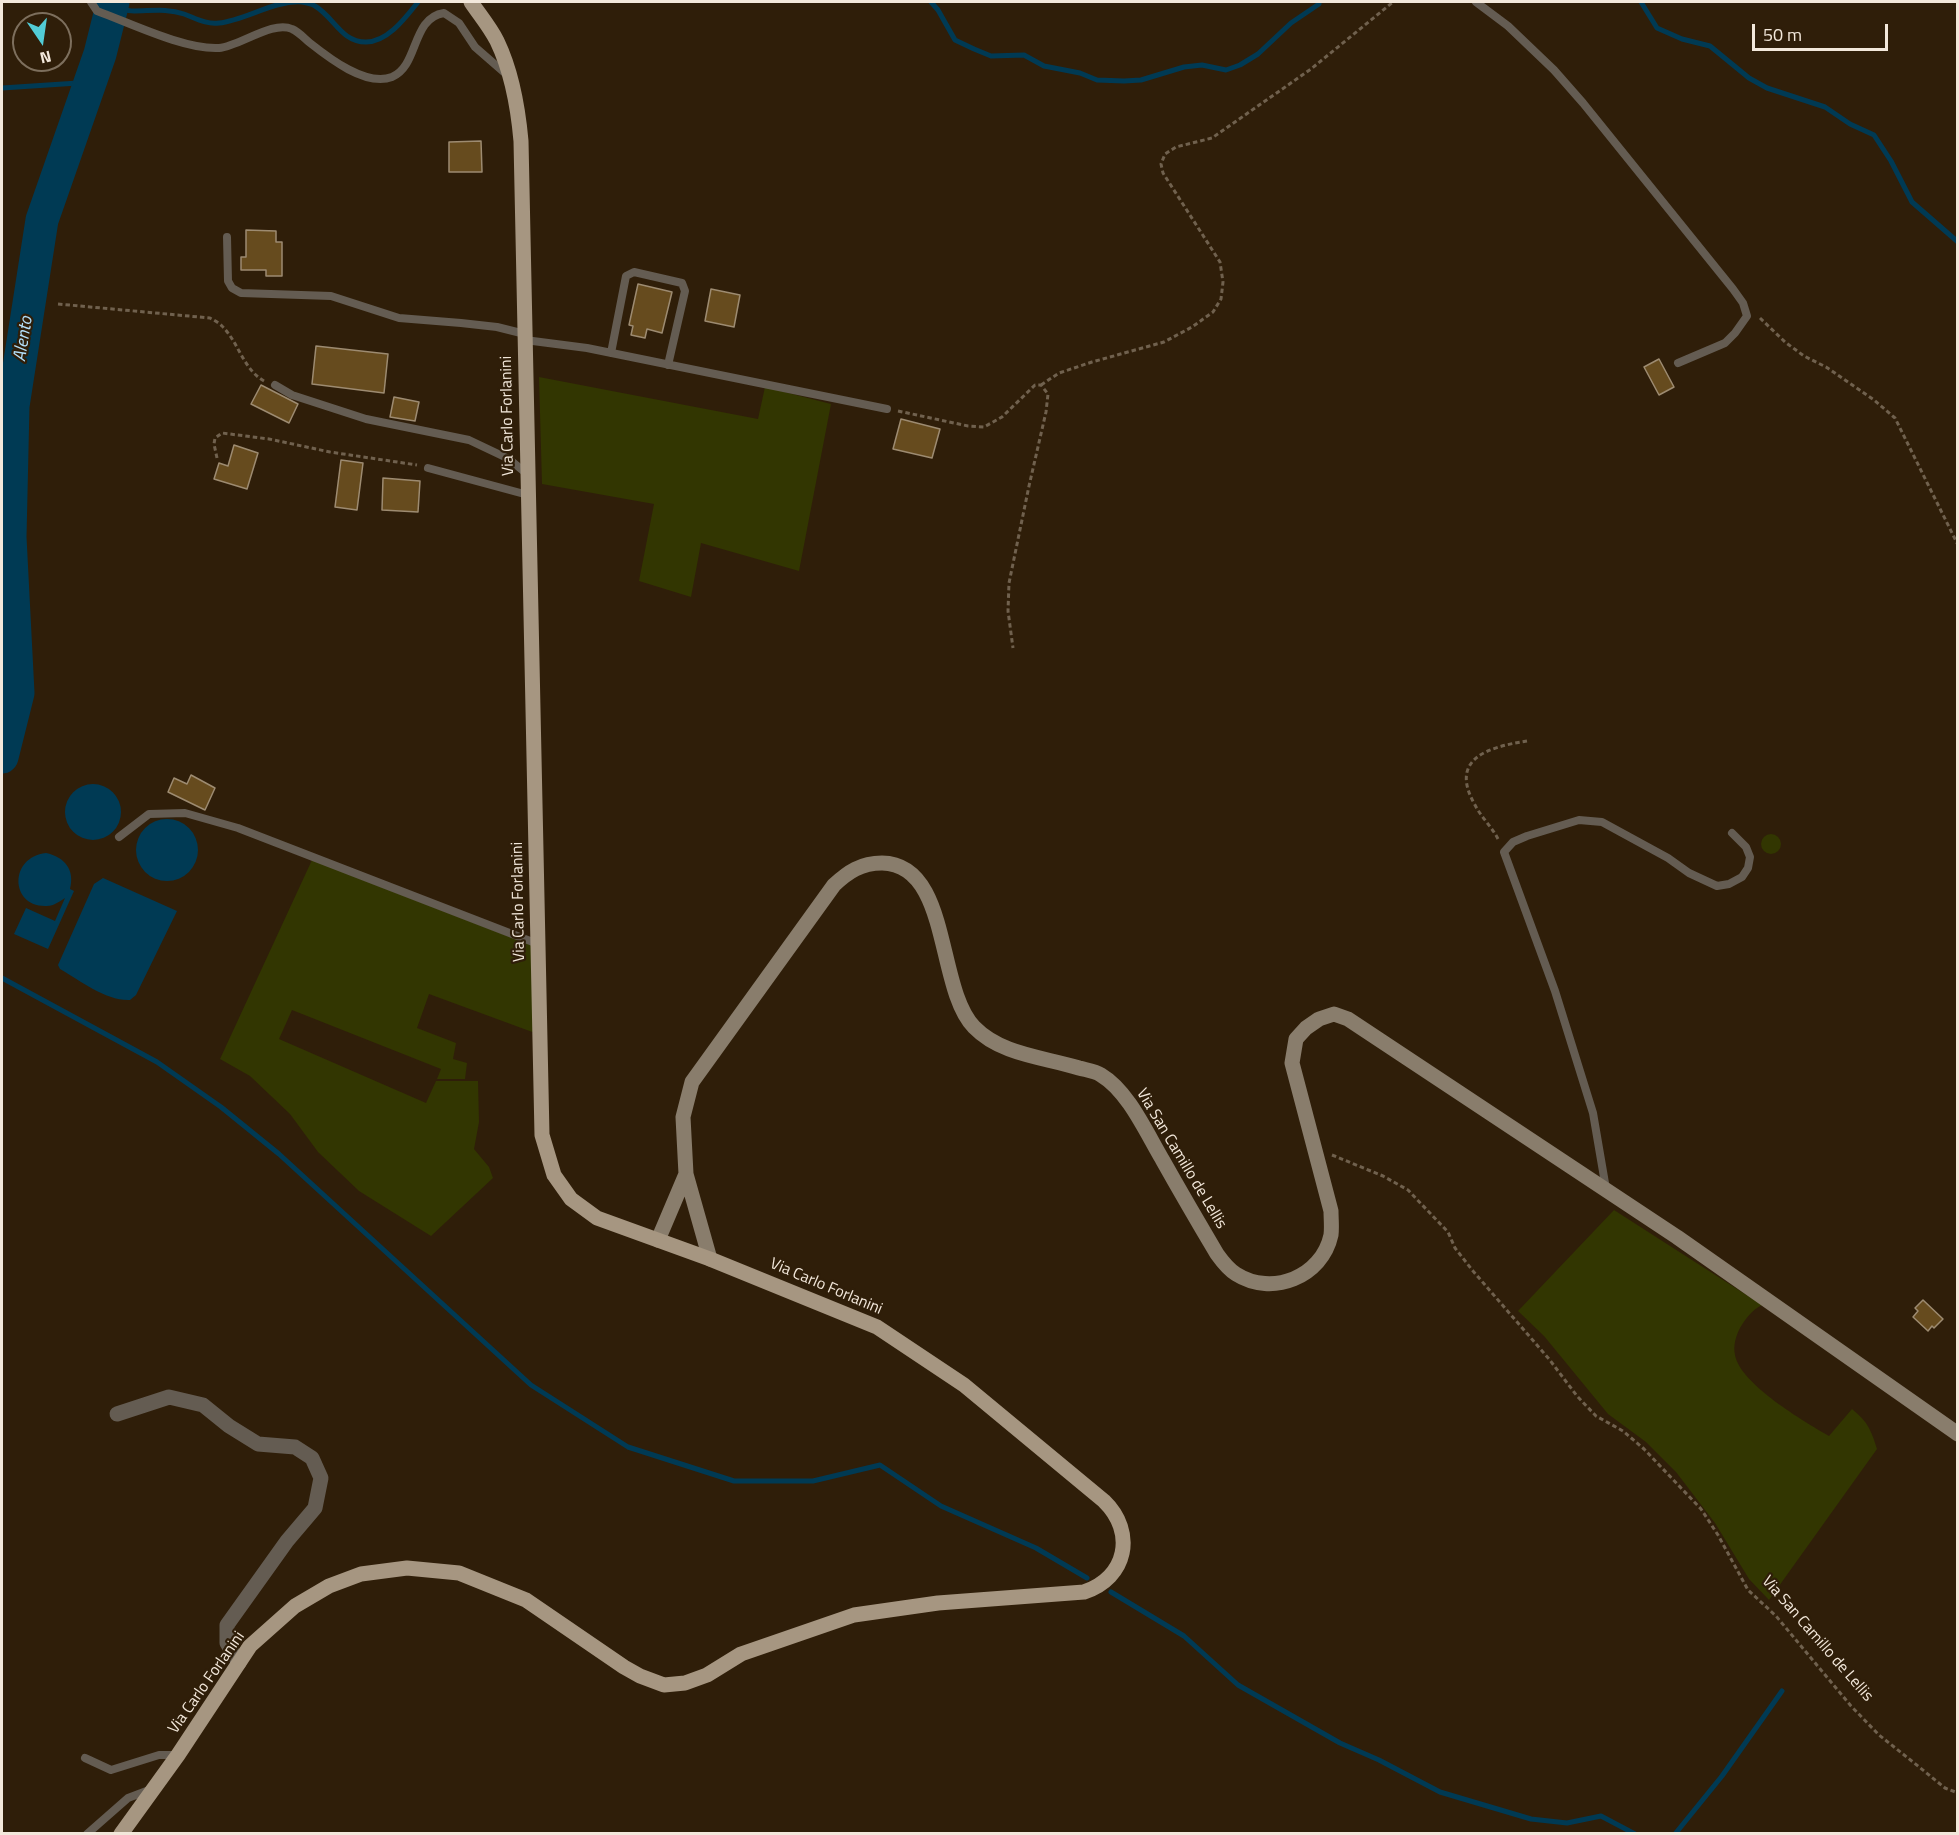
<!DOCTYPE html>
<style>
body{margin:0}
#map{position:relative;width:1959px;height:1835px;overflow:hidden;background:#2f1e09;font-family:"Titillium Web",sans-serif}
canvas{display:block}
.frame{position:absolute;inset:0;border:3px solid #f3e8db;pointer-events:none}
.north{position:absolute;left:12px;top:12px;width:60px;height:60px;box-sizing:border-box;background:#2f1e09;border:2px solid #7d6f5d;border-radius:50%;rotate:167deg;font-size:16px;font-weight:700;line-height:24px;text-align:center;color:#f3e8db}
.north::after{content:'';display:block;margin:auto;width:21px;height:27px;background:#52ccd6;clip-path:polygon(50% 0,100% 100%,50% 72%,0 100%)}
.scale{position:absolute;left:1752px;top:24px;width:136px;height:27px;box-sizing:border-box;border:3px solid #f3e8db;border-top:0;padding-left:8px;font-size:18px;line-height:21px;white-space:nowrap;color:#f3e8db;-webkit-text-stroke:4px #2f1e09;paint-order:stroke}
</style>
<div id="map">
<canvas width="1959" height="1835"></canvas>
<div class="frame"></div>
<div class="north">N</div>
<div class="scale">50 m</div>
</div>
<script>
const ctx = document.querySelector('canvas').getContext('2d');
ctx.lineJoin = 'round';
function paint(path, color) {
  ctx.fillStyle = color;
  ctx.fill(path, 'evenodd');
}
function stroke(path, color, width, dash) {
  ctx.strokeStyle = color;
  ctx.lineWidth = width;
  ctx.lineCap = dash ? 'butt' : 'round';
  ctx.setLineDash(dash || []);
  ctx.stroke(path);
}
function label(font, color, halo, rows, align = 'center') {
  ctx.font = font + ' "Titillium Web",sans-serif';
  ctx.lineWidth = 4.5;
  ctx.setLineDash([]);
  ctx.textBaseline = 'middle';
  ctx.strokeStyle = halo;
  ctx.fillStyle = color;
  for (const [text, x, y, turn = 0] of rows) {
    ctx.save();
    ctx.translate(x, y);
    ctx.rotate((+turn || 0) * Math.PI / 180);
    ctx.textAlign = isNaN(turn) ? turn : align;
    if (halo) ctx.strokeText(text, 0, 0);
    ctx.fillText(text, 0, 0);
    ctx.restore();
  }
}
paint(new Path2D(`
 M539,377L758,419L765,387L831,404L799,571L701,543L691,597L639,581L654,504L542,484Z
 M1761 844a10 10 0 1 1 20 0a10 10 0 1 1-20 0Z
 M312,860L533,946L535,1033L429,994L417,1028L456,1043L453,1059L467,1063L465,1079H437L441,1069L292,1010L279,1039L426,1103L436,1081H478L479,1122L474,1149L489,1167L493,1178L431,1236L359,1191L318,1152L290,1114L250,1076L220,1059Z
 M1614,1210L1762,1305C1751,1311 1747,1317 1740,1328C1736,1336 1733,1345 1735,1355C1740,1384 1805,1422 1829,1436L1852,1409C1868,1422 1871,1430 1877,1449L1769,1600L1749,1579L1715,1523L1676,1472L1646,1442L1608,1414L1544,1336L1518,1311Z`), '#323601');
paint(new Path2D(`
 M65 812a28 28 0 1 1 56 0a28 28 0 1 1-56 0Z
 M136 850a31 31 0 1 1 62 0a31 31 0 1 1-62 0Z
 M46,853C65,857 75,870 70,889L74,891L48,949L14,934L26,908L55,921L65,898C60,901 53,907 45,906C10,906 9,857 46,853Z
 M103,878L177,911L136,995L130,1000C106,1001 81,981 60,969L58,965L94,884Z`), '#003a54');
stroke(new Path2D(`
 M931,2L938,10L955,40L974,49L991,56L1024,55L1044,66L1080,73L1097,80L1124,81L1141,80L1184,67L1202,65L1226,70L1240,65L1258,54L1291,23L1319,4V2
 M1641,2L1657,28L1682,39L1710,46L1749,78L1767,88L1825,107L1850,124L1874,135L1891,161L1912,202L1958,242
 M111,7C119,8 126,11 134,11C151,11 167,8 184,14C195,18 207,25 219,23C246,20 274,0 302,2C306,3 312,4 315,6C334,17 341,42 366,42C388,42 406,17 418,2
 M2,88L78,83L89,85
 M2,978L157,1062L221,1107L279,1154L531,1385L628,1447L734,1481H813L880,1465L941,1506L1036,1548L1087,1578
 M1111,1592L1184,1636L1238,1685L1340,1743L1379,1760L1440,1792L1531,1819L1567,1823L1601,1816L1635,1834
 M1675,1834L1722,1776L1782,1691`), '#003a54', 5);
stroke(new Path2D(`
 M2,757L18,693L10,537L13,406L42,220L100,54L113,2`), '#003a54', 33);
const building = new Path2D(`
 M481,141L482,172H449V142Z
 M246,230L276,231V242H282V276H266V270H241V257H246Z
 M638,284L672,292L662,333L647,329L645,338L631,335L633,326L629,325Z
 M711,289L740,295L734,327L705,321Z
 M316,346L388,354L384,393L312,384Z
 M1659,359L1674,387L1659,395L1644,367Z
 M261,385L298,404L289,423L251,404Z
 M394,397L419,402L415,421L390,417Z
 M901,419L940,429L932,458L893,449Z
 M234,445L258,453L247,489L214,479L219,463L228,466Z
 M341,460L363,463L357,510L335,507Z
 M383,478L420,481L418,512L382,510Z
 M191,775L215,788L205,810L168,792L174,778L187,784Z
 M1923,1300L1943,1319L1934,1328L1932,1326L1928,1331L1913,1317L1918,1311L1915,1308Z`);
paint(building, '#664b1e');
stroke(building, '#9d8b71', 1.5);
stroke(new Path2D(`
 M58,304L210,318C214,320 219,323 222,326C239,343 243,369 264,381
 M1760,318L1785,342L1804,356L1826,367L1874,400L1895,418L1958,545
 M1041,385L1059,373L1092,362L1164,342L1192,327L1213,312L1221,299L1223,282L1220,262L1163,173L1161,164L1165,154L1176,147L1212,138L1311,69L1393,2
 M898,411L968,426L984,427L1002,417L1035,385H1041L1048,394L1046,412L1029,486L1009,583L1008,611L1013,648
 M217,458L214,444L215,438L222,433L269,439L330,452L417,465
 M1498,839C1492,827 1481,817 1475,805C1448,758 1489,747 1527,741
 M1332,1155L1383,1176L1408,1190L1448,1232L1455,1248L1473,1271L1549,1359L1577,1396L1596,1416L1623,1431L1644,1449L1701,1509L1718,1535L1748,1590L1776,1616L1851,1706L1879,1735L1913,1762L1945,1788L1958,1793`), '#70614e', 3, [4.5, 3]);
stroke(new Path2D(`
 M91,2L97,11C130,23 185,50 219,48C240,46 273,20 292,29C299,32 305,39 310,43C329,58 366,87 392,77C419,66 411,18 444,13L459,23L475,47L506,74
 M1476,2L1508,26L1554,70L1583,103L1733,289L1743,303L1747,316L1735,333L1725,343L1678,363
 M227,237L228,281L232,288L241,293L331,296L399,318L461,323L497,327L525,334
 M525,340L587,348L887,409
 M611,353L626,276L634,272L682,283L685,291L668,365
 M275,385L292,395L366,419L469,440L509,459L527,474
 M428,468L528,495
 M119,837L149,814L185,813L238,828L538,944
 M1606,1189L1593,1113L1555,991L1504,852L1513,842L1527,836L1579,820L1602,822L1668,858L1689,873L1717,886L1729,884L1742,877L1748,868L1750,857L1746,847L1732,833
 M85,1758L111,1770L159,1755H178
 M87,1834L128,1798L149,1790`), '#645c52', 8);
stroke(new Path2D(`
 M117,1414L169,1397L203,1405L229,1426L258,1444L295,1447L312,1458L321,1478L315,1508L287,1541L227,1625V1643L239,1663`), '#645c52', 15);
stroke(new Path2D(`
 M658,1240L686,1174
 M710,1259L686,1174L683,1117L692,1082L834,885C848,872 861,863 882,863C951,864 936,988 974,1027C1001,1055 1044,1057 1079,1068C1086,1070 1095,1071 1101,1075C1128,1091 1146,1132 1162,1159C1180,1191 1198,1222 1217,1254C1222,1261 1228,1269 1236,1274C1272,1297 1322,1277 1331,1235C1332,1227 1331,1219 1331,1211L1292,1063L1296,1039L1306,1028L1319,1019L1334,1014L1348,1019L1677,1237L1958,1434`), '#897d6c', 15);
stroke(new Path2D(`
 M121,1834L178,1755L250,1646L295,1606L329,1586L361,1574L407,1568L459,1573L526,1600L624,1667L640,1676L664,1685L685,1683L707,1675L741,1654L854,1615L938,1603L1084,1592C1127,1578 1136,1532 1104,1501L964,1385L877,1327L710,1259L597,1218L571,1199L554,1175L542,1135L521,141C518,107 512,72 497,41C490,27 479,14 471,2`), '#a69681', 15);
label('16px', '#f3e8db', '#2f1e09', [
 ["Via Carlo Forlanini",508,416,-91],
 ["Via Carlo Forlanini",519,902,-91],
 ["Via San Camillo de Lellis",1181,1159,59],
 ["Via Carlo Forlanini",826,1287,23],
 ["Via San Camillo de Lellis",1817,1639,49],
 ["Via Carlo Forlanini",207,1683,-55]
]);
label('italic 18px', '#b4e1fc', '#2f1e09', [
 ["Alento",24,339,-81]
]);
</script>
